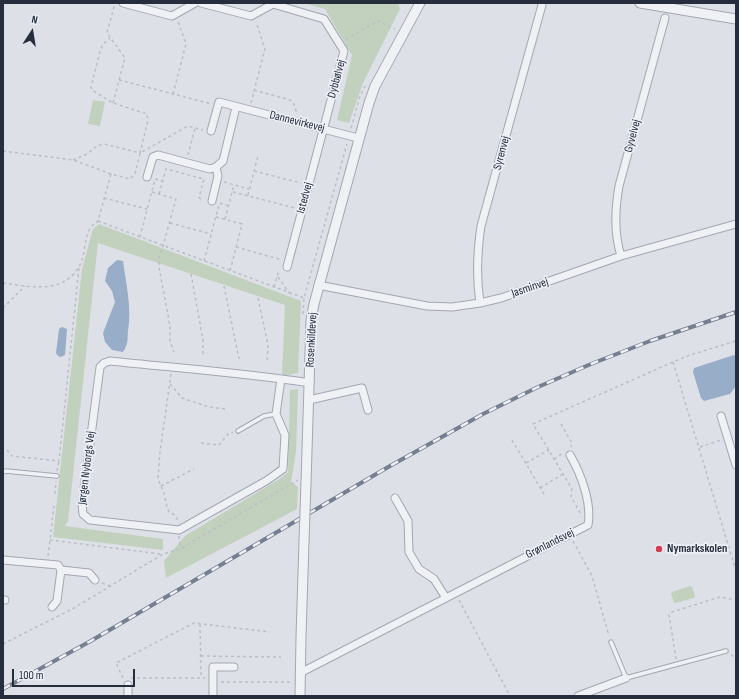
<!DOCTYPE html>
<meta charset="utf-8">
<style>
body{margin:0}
#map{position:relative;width:739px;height:699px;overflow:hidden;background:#dde0e7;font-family:"Sofia Sans Condensed",sans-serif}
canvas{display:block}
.frame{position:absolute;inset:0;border:4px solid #262e3d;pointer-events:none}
.north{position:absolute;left:12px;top:12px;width:40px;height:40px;-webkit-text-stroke:3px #eceff5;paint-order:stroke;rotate:12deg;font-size:11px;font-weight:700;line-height:16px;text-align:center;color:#262e3d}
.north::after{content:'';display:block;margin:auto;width:14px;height:18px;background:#262e3d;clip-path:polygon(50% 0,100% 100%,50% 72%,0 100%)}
.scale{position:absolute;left:12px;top:669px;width:123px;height:18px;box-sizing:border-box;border:2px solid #262e3d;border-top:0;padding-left:5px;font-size:12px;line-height:14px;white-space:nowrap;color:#262e3d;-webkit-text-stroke:3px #eceff5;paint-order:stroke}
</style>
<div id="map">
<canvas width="739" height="699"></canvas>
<div class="frame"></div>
<div class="north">N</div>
<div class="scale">100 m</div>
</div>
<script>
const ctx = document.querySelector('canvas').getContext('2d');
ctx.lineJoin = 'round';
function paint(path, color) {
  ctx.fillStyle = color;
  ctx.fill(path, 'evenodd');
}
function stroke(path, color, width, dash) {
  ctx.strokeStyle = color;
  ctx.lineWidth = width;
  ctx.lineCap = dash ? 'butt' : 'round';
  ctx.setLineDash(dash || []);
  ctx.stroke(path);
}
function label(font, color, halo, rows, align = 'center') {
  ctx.font = font + ' "Sofia Sans Condensed",sans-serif';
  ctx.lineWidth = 3.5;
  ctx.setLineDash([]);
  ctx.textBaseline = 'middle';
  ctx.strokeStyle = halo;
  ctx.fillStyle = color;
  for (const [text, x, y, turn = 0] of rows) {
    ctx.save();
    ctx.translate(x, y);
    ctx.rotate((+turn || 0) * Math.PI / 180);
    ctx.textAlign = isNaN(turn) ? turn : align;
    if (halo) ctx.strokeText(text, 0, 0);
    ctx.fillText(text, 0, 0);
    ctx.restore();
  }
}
paint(new Path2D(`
 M303,3H398L400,9L363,83L349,123L337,120L352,55L325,9Z
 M93,100L105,102L100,126L88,124Z
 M99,224L301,301L298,373L282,376L285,305L98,243L68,521L65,526L163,539V550L53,537L82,269L93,229Z
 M298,389L296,452L291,482L298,487L297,509L166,578L164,561L185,536L281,478L288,472L290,390Z
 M690,586L692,587L695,596L694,598L675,603L674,602L671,594L672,592Z`), '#c2d1be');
paint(new Path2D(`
 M117,260L123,261C126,284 132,308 128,331C127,341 129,342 123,352L112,350L105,342L103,333L115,302L112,291L105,281L108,268Z
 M62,327L67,329L65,355L61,357L58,356L56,353L59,329Z
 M734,355L736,356V386L730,394L704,401L701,398L693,372L694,368Z`), '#97adc8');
const service = new Path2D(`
 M238,431L264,416L276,414
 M3,472L6,471L57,476
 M611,642L626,678L726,651`);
const minor = new Path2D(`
 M123,3L172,16L195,3
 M201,3L251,16L273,4L324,19L344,51L287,267
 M211,131L219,102L358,138
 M147,177L153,157L158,155L210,169L216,167L223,161L236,107
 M212,201L218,176L216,167
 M621,256C614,234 615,209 619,186L665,18
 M318,285L427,306L452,307L480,303L501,298L621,256L736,224
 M480,303C476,277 477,253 481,226L542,5
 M281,379L276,414L285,435L283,469L266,481L179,530L90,520L83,514L82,504L100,367L104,363L110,361C177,368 244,373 310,383
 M309,400L362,388L368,410
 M721,416L736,465
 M395,498L408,521L409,552L419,569L434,579L446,598
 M3,560L58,565L61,570L89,573L95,580
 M3,600H5
 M52,607L57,601L61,570
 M300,673L588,525C592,503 581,474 570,455
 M128,696V685
 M213,696V667H234
 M578,696L626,678`);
const tertiary = new Path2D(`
 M640,3L736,19
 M306,483L311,320L314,304L369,103L375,86L420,3
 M300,696L301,637L304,541`);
stroke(service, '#a2a7b1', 5.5);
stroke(minor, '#a2a7b1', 9);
stroke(tertiary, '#a2a7b1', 11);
stroke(new Path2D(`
 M346,39L378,21L395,29
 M119,80L212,104
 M254,90L290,100L294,104L297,114
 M173,94L186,44L178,21
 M113,103L125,58L107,33L115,3
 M251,103L265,49L256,22
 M351,128L360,96L365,86
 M3,151L73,160L111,174
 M188,155L195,128
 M73,160L87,154L97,146L104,144L140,153L148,120L147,114L113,103L92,90L91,87L100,51L103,44L110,38
 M254,171L301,183
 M155,179L162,181
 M224,182L249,189
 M152,192L176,199L163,246L159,258V267L170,326V341L174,352
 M233,192L295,208
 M159,194L166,169L204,179L199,198L204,199
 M248,195L258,156
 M104,198L147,209
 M220,203L229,206
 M216,217L242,224L230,271
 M225,219L234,185
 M98,221L304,298
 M170,223L211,234
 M140,237L155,179
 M236,247L282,260
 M204,261L219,205
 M191,274L203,340V355
 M278,277L289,293
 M3,283C32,287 65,295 81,263C83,258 84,251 85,245C87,235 88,227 98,221L111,174L130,179L135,174L140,153L188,126L203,130
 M224,286L239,359
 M274,287L279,270
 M258,298L268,345L267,362
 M3,308L25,286
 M303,314L304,298L347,144
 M673,362L736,571
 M171,374L160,452L158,479L164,493L167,507L169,512L175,515L179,523
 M170,384L182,398L209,407L226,409
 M561,424L572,443L571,447
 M512,440L544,494
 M201,443L219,445L228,434L233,432
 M700,447L721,440
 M7,450L12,456L59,461L79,268
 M554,459L563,453
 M526,463L549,450
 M57,471L59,461
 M161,486L194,469
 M540,488L563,474
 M55,494L56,481
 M580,513L571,496L572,489L533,424L673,362L690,355L736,341
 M179,536V541L182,548
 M50,540L161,554
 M573,541L592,576L609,636
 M48,556L54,506
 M102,583L110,586
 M459,600L510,696
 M200,624L201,678
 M3,644L74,608L163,554L180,549L298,480
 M731,655L735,657L736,661
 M201,656L281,657
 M676,659L669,615L672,612L720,597L736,600
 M123,678L116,663L194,623L270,632
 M131,678H205
 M221,682H291`), '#bbbec5', 1.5, [3, 3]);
stroke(service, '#eff1f5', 3.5);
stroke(minor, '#eff1f5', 7);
stroke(tertiary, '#eff1f5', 9);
const rail = new Path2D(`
 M3,689L89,642L390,466L483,414L538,387L591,364L650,341L736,312`);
stroke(rail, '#767f90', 4);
stroke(rail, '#eceff5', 2.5, [8]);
const tertiaryBridge = new Path2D(`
 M304,541L306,483`);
stroke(tertiaryBridge, '#a2a7b1', 11, []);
stroke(tertiaryBridge, '#eff1f5', 9);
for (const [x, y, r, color] of [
 [659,549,4,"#cf3f51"]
]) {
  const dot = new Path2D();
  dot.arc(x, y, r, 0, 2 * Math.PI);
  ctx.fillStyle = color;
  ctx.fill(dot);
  stroke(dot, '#eceff5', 1.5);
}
label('12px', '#262e3d', '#eceff5', [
 ["Dybbølvej",337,79,-75],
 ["Dannevirkevej",297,122,14],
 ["Gyvelvej",633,136,-75],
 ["Syrenvej",502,153,-75],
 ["Istedvej",305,198,-75],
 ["Jasminvej",530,288,-19],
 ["Rosenkildevej",312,340,-87],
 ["Jørgen Nyborgs Vej",87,468,-83],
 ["Grønlandsvej",550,544,-27]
]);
label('bold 12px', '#262e3d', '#eceff5', [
 ["Nymarkskolen",667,549]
], 'left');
</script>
